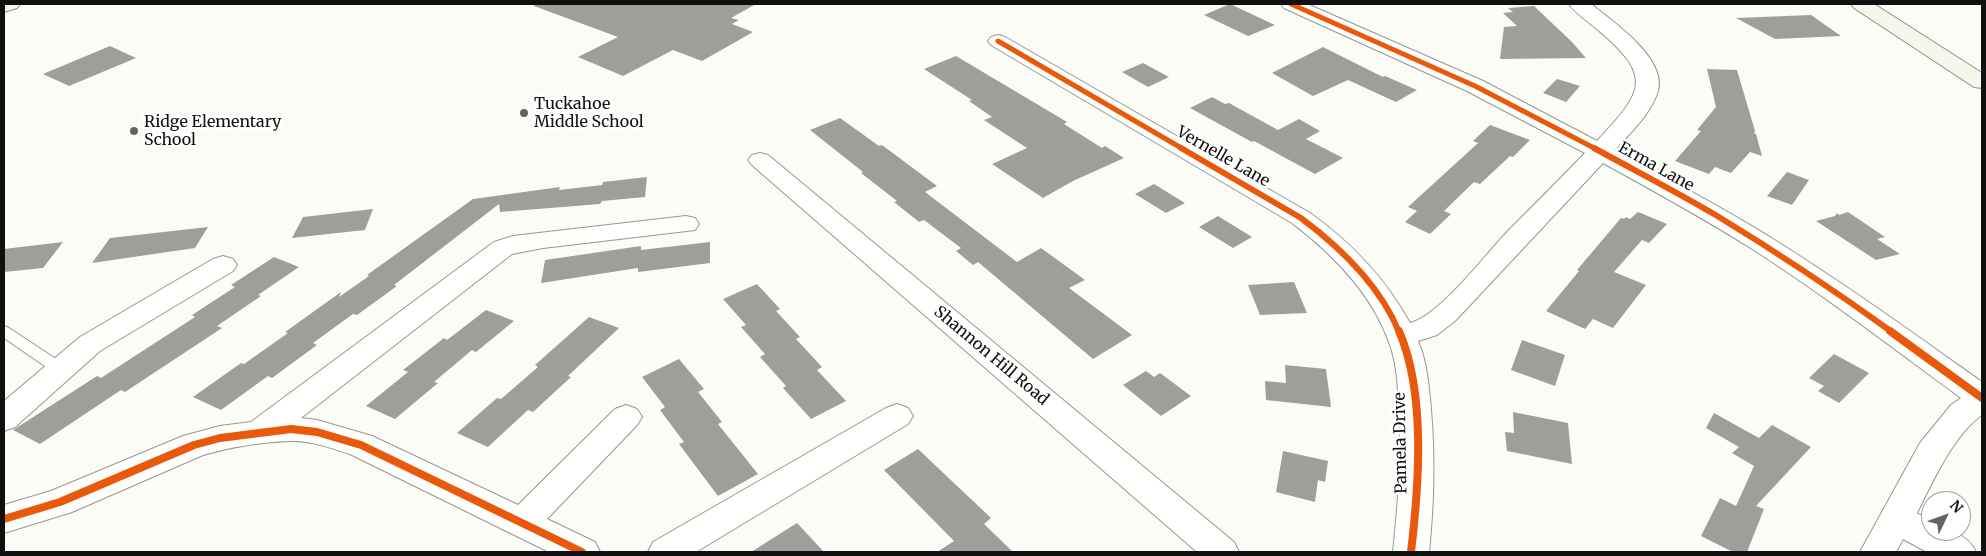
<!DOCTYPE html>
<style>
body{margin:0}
#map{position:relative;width:1986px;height:556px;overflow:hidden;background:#fcfcf6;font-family:Merriweather,serif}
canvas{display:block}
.frame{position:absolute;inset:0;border:5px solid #101010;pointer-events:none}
.north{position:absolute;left:1921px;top:491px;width:50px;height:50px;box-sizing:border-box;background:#fff;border:1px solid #9f9f9f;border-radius:50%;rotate:48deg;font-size:14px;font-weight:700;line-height:20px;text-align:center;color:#101010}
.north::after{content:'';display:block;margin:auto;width:18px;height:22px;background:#636360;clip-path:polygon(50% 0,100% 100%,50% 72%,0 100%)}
</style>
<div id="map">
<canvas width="1986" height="556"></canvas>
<div class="frame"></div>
<div class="north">N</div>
</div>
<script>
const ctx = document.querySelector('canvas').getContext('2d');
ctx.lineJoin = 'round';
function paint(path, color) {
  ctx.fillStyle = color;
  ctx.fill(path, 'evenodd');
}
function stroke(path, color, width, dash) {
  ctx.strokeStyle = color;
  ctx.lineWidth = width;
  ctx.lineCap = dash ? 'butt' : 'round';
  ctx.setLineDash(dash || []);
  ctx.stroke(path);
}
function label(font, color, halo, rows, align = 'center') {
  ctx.font = font + ' Merriweather,serif';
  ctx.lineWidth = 5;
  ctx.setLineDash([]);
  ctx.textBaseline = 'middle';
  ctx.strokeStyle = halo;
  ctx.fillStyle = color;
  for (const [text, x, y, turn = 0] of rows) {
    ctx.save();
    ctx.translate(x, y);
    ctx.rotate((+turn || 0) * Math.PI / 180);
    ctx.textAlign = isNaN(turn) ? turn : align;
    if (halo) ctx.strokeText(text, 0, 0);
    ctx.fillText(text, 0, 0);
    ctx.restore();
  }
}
paint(new Path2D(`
 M534,4H756L731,18L739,20L732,24L753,32L702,61L673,50L623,76L578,57L618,37L534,6Z
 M1230,4L1275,25L1248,36L1204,15Z
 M1534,6L1571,41L1586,58L1500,59L1504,27L1517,26L1503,13L1513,12L1508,8Z
 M1811,15L1841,36L1775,39L1736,18Z
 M110,46L136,58L69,86L43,74Z
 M1323,47L1383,77L1385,76L1417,90L1396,102L1348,80L1313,96L1272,73Z
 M956,56L1067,122L1064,124L1102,148L1105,146L1124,158L1073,181L1043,198L992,164L1027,148L984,120L992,117L969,101L972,100L924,69Z
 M1143,63L1169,77L1148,87L1122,72Z
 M1707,69L1737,70L1755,131L1754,133L1756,134L1762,156L1750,152L1731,173L1715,167L1709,174L1675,161L1701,131L1697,130L1716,107Z
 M1557,79L1580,86L1566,102L1543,93Z
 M1212,97L1225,104L1229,103L1278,130L1299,119L1320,131L1306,139L1343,158L1315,174L1254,141L1252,142L1190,108Z
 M840,118L879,146L882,145L937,186L925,192L1017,262L1041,248L1085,280L1069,288L1132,335L1093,359L978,262L973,265L956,251L961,248L924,220L919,222L894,202L897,201L861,173L863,172L810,130Z
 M1490,125L1530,140L1513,157L1510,156L1480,184L1474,182L1444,211L1451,214L1430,234L1405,222L1417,211L1408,207L1478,143L1473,141Z
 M1787,172L1809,180L1792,205L1767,196Z
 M647,177L645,197L602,201L600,204L500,212L499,204L394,285L397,286L357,315L353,314L313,343L317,345L272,378L268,376L221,410L193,397L241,363L244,364L288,333L285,332L341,292L339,297L369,276L367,275L473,199L560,187L559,190L602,185L603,182Z
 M1154,184L1185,203L1166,213L1135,194Z
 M373,209L365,230L292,238L303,217Z
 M1638,212L1667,224L1649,243L1642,240L1614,272L1646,285L1613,328L1593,319L1585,329L1546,311L1579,271L1577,270L1621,218L1624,219L1626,217L1630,219Z
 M1848,212L1885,237L1877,239L1900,254L1876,260L1816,221L1835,216L1837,213L1839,215Z
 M1218,216L1252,237L1233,248L1199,227Z
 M208,227L195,248L92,263L110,238Z
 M63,242L43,268L4,272V249Z
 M710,242V263L638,272V268L541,283L545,260L641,246V250Z
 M274,257L299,267L258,295L261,296L217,326L222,328L125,392L121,390L40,444L13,430L97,376L101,378L195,317L192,315L235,287L231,285Z
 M1294,282L1307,313L1260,315L1248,285Z
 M757,284L780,309L776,311L800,337L796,339L822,367L817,370L846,401L811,419L783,388L786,386L760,357L765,354L741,327L746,325L723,299Z
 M486,310L514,321L476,352L472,350L434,382L438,383L395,419L366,406L408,372L403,370L444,338L447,340Z
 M589,317L619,328L568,376L571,377L533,412L528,410L488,447L457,433L497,398L501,399L538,367L535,365Z
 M1522,340L1565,355L1555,386L1511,370Z
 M1834,354L1869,373L1839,403L1818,391L1824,386L1809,378Z
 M679,359L704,389L698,392L722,422L718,424L758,474L718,496L679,444L684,442L660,410L665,407L642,377Z
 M1285,365L1326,369L1331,407L1266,400L1265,381L1286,383Z
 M1146,371L1154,377L1160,373L1191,396L1161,416L1123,385Z
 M1513,412L1568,423L1572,464L1507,451L1505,432L1514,433Z
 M1714,413L1759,438L1772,425L1811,447L1756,506L1764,509L1747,552H1733L1701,536L1720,498L1736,506L1754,466L1732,453L1739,447L1706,428Z
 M918,449L991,518L984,524L1013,552H937L954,541L884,470Z
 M1283,451L1328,461L1325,482L1318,480L1315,502L1276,492Z
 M797,523L824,552H751Z`), '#a09e9b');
const lane = new Path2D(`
 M4,326L9,328L65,365L68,369L65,373L60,374L55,373L4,338Z`);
const street = new Path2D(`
 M1281,4H1307L1483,81L1597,141C1643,92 1654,77 1598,30C1589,22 1576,14 1569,4H1591C1612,21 1667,58 1658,91C1651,114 1630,133 1615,150C1668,179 1722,207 1773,239C1845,284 1913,333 1982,382V415C1954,434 1932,483 1917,513L1931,521V531C1951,531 1967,533 1976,552H1927L1903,539L1896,552H1860L1920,443L1951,405L1961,398C1893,348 1825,296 1754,250C1705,219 1654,191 1603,163L1456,320L1437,335L1418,341C1427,362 1429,386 1431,409C1435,457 1434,504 1429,552H1393C1398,504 1402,457 1399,409C1398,387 1397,365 1390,345C1373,295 1334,255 1292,223L991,45L988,41L991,37L998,35L1005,37L1310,213C1352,243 1385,278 1410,323C1441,315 1486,253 1510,229C1535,204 1560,179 1585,153L1467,91L1284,8Z
 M760,153L768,155L1234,542L1239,552H1197L752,165L748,160L752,155Z
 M686,216L695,218L699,224L695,230L543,248L512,254L301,418L317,420L372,436L518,505L615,409L626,405L637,409L642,417L637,425L547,519L595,542L600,552H549L350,454C331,448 311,440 290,441C262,442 230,447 203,455L72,512L4,533V505L51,491L183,436L220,426L251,422L494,242L513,236Z
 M223,256L233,259L237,265L233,271L100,351L15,427L4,431V401L80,337L213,259Z
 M897,404L908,408L913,416L908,424L696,552H648L653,542L886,408Z`);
const secondary = new Path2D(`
 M4,4H20L17,8L4,12Z
 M1851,4H1874L1982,73V88L1974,87L1854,8Z`);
stroke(lane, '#969694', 2);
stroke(street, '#969694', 2);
stroke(secondary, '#8d8d8a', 2);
paint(lane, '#fffffe');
paint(street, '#fffffe');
paint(secondary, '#f6f6eb');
stroke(new Path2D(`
 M1291,4L1475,86L1596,149
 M998,41L1183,149`), '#e8590c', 5);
stroke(new Path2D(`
 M1181,148L1301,218C1341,248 1380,285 1399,332
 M1594,148C1634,170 1675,191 1714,214C1775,251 1834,290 1892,332`), '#e8590c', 6);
stroke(new Path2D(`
 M1399,331C1426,393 1419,485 1411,552
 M1890,331L1982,398
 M4,519L60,502L194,445L220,438L291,429L317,432L361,445L582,552`), '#e8590c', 8);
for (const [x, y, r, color] of [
 [524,113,5,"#636360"],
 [134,131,5,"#636360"]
]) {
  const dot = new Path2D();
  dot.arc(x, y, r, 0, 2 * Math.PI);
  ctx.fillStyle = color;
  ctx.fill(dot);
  stroke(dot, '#fff', 2);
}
label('16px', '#101010', '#fff', [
 ["Tuckahoe",534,104],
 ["Middle School",534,122],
 ["Ridge Elementary",144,122],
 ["School",144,140]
], 'left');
label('16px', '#101010', '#fff', [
 ["Vernelle Lane",1223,157,30],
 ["Erma Lane",1656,167,29],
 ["Shannon Hill Road",991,356,40],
 ["Pamela Drive",1401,443,-91]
]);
</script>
